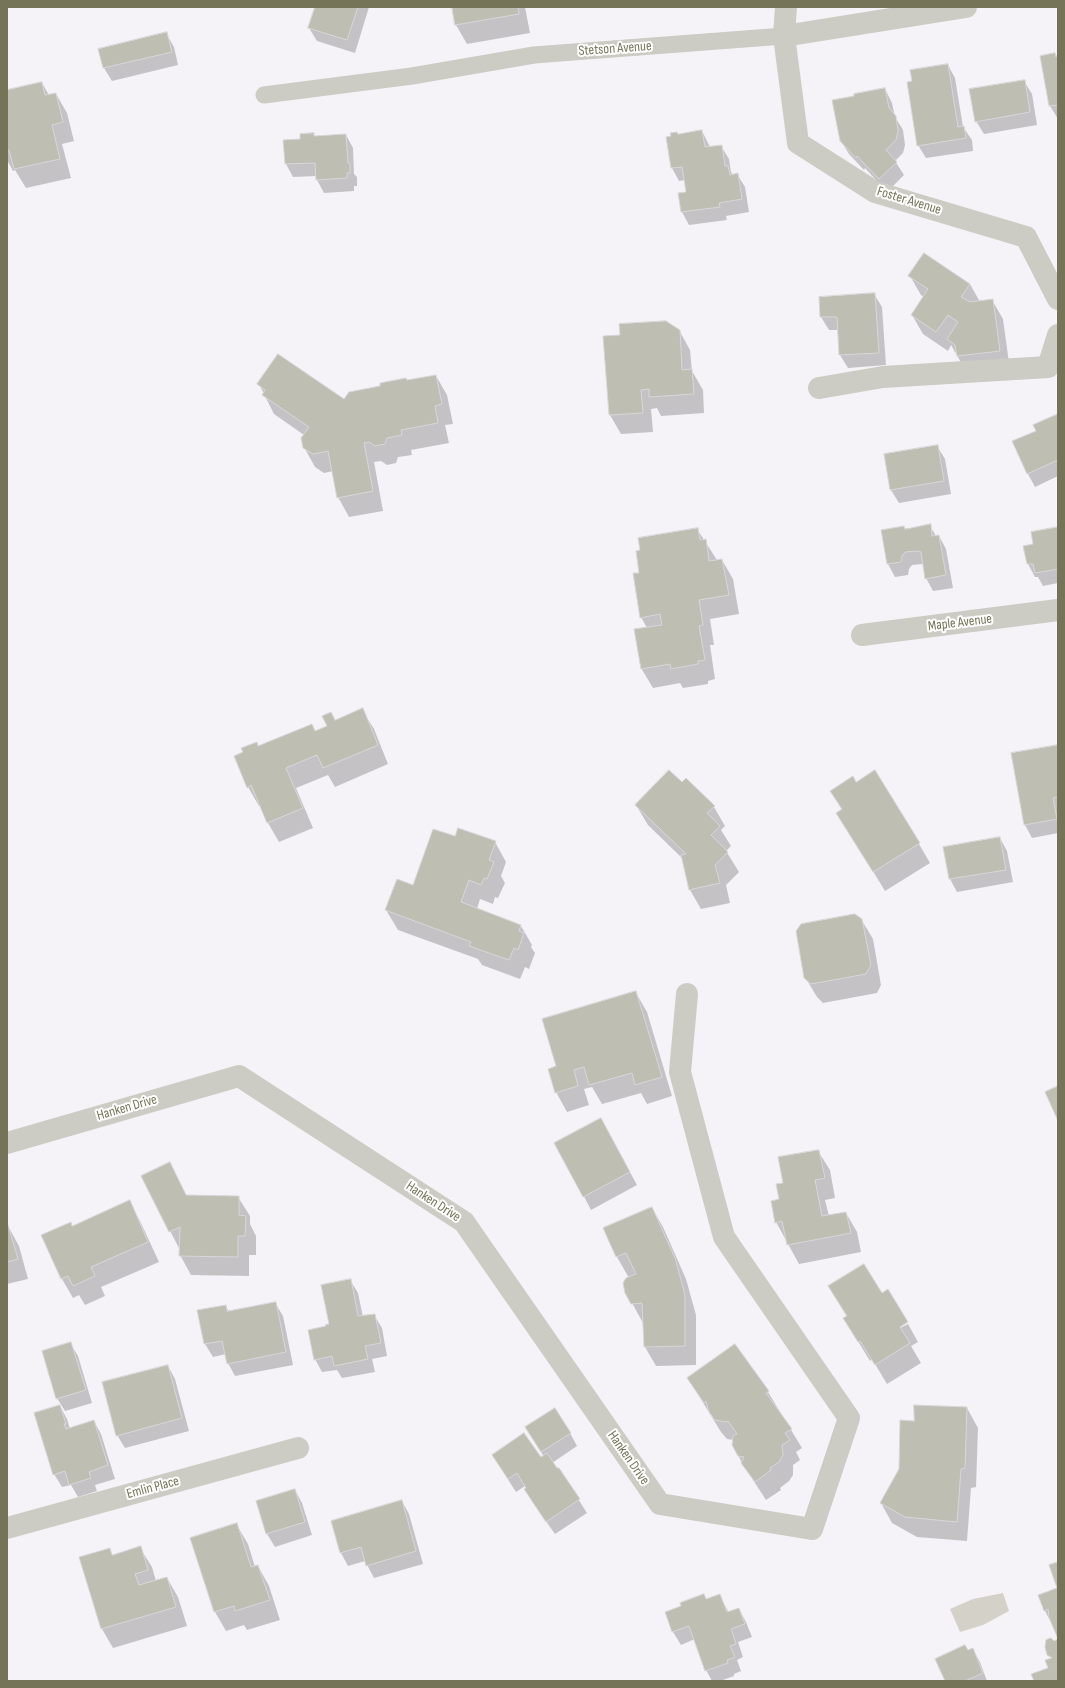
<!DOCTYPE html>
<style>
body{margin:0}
#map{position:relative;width:1065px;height:1688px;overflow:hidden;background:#f5f3f7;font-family:"Sofia Sans Condensed",sans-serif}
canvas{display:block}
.frame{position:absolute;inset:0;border:8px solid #757458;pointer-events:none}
</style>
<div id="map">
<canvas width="1065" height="1688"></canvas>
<div class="frame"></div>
</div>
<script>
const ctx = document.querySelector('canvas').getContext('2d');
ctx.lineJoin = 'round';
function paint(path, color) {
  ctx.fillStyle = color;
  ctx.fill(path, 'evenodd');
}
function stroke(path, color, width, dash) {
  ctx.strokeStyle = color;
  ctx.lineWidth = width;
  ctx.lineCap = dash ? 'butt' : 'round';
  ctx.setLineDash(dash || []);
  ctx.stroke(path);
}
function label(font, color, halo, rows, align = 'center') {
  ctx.font = font + ' "Sofia Sans Condensed",sans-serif';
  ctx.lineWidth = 4;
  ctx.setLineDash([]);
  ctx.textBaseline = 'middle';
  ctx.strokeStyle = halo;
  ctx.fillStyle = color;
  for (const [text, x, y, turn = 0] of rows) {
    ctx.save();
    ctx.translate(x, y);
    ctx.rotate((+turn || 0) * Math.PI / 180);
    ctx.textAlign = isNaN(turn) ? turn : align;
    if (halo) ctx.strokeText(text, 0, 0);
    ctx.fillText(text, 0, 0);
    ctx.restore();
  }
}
paint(new Path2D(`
 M1003,1593L1009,1611L983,1625L960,1632L950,1609L973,1599Z`), '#d4d2c8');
paint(new Path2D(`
 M316,7H369L355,53L317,41L309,28Z
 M453,7H525L530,33L467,44L456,25Z
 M166,33L174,47L178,65L112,81L104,68L100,50Z
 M1055,54L1058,57V119L1050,106Z
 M948,65L955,78L963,127L972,140L973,151L926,158L918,145Z
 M1024,81L1032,94L1037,125L984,134L976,121Z
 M42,83L49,95L56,94L67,113L74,141L62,144L71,178L26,188L15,170L13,171L7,160V91Z
 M885,89L892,103L895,117L903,130L905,145L903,153L895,161L904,175L887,192L865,168L864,170L849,154L841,141Z
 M702,131L710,147L721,146L729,159L731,172L733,175L737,174L745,187L749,212L726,216L727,220L689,225L682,212L679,194L687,193L685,180L679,181L672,168L667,138Z
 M313,134L315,137L346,135L353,148L354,174L357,177V186H354V191L324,193L317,180V176L293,177L286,164L301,140Z
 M910,276L970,284L980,302L992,300L1003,319L1010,370L969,376L951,345L948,351L923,334L912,315L924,297L921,295Z
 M874,294L882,307L886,365L848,368L840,355L839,330H829L821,317L820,298Z
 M679,330L690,350L692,371L703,390L704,413L661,416L657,408L651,409L653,432L621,434L610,415Z
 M436,376L447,395L453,424L445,425L449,443L411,450L412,455L398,457L396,463L387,465L381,461L374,462L383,511L349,517L338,497L333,471L324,473L315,467L304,447V435L274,414L259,384L344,401L407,381Z
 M1058,415V476L1035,487L1028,474Z
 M937,446L945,459L951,494L899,503L891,490L885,455Z
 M930,526L936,536H939L946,549L953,588L933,591L926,578L923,564L912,565L909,569L908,575L895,577L888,564L882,531Z
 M1058,528V583L1043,586L1038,577H1035L1028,564L1024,547L1034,545Z
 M697,529L717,560H722L733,579L739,614L710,619L714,645H710L715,679L708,681V684L683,688L680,683L653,688L641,668L647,628L641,617L640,573Z
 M362,710L374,729L388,764L335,787L328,775L296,788L313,828L279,842L268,823L261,806H259L248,787L244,753L256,743L259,747L312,725L316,732L328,726L335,721Z
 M1058,746V833L1032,838L1025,825Z
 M856,783L919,844L930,863L885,891L849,832L842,810L831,791Z
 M682,784L714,807L725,826L721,830L731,846L726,851L739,872L726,885L730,903L701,909L690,890L683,859L648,825L636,805Z
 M456,838L495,842L506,862L501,876L505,883L498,898L495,897L493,904L480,899L477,909L521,926L532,945L531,947L535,953L529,969L525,967L520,979L482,965L478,959L398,930L386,910L413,887Z
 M1000,838L1007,851L1013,882L957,892L950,879Z
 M861,919L873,939L881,985L877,993L823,1003L817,997L805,977Z
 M636,993L647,1012L672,1096L647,1104L641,1093L602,1104L592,1087L584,1089L589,1105L567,1112L556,1092L557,1067Z
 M601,1119L637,1185L591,1210L556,1143Z
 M818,1151L830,1170L835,1198L825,1200L829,1216L846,1213L857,1232L861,1252L799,1264L776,1222L784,1184Z
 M169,1164L187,1196L238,1197L250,1216V1224L256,1236V1255H249V1276L191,1275L180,1255V1250L142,1177Z
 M129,1202L140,1221L159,1262L101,1287L105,1296L85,1305L79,1295L73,1298L62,1279L43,1235L72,1227Z
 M652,1208L663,1227L686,1279L696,1315V1365L656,1366L645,1347L643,1323L626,1292L629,1278L617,1257L605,1229Z
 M8,1226L19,1246L28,1279L7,1284Z
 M350,1280L358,1293L363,1317L374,1315L382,1328L387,1356L372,1359L375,1372L342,1378L337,1370L322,1372L315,1359L327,1327L330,1325Z
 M829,1286L896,1330L908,1324L918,1342L911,1346L921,1363L887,1384L872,1359L870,1361L856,1338L847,1317Z
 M275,1303L283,1316L293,1365L235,1376L228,1363L226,1354L213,1357L205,1344L226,1306L229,1312Z
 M70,1343L78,1356L92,1403L65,1411L57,1398Z
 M168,1366L175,1379L189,1431L125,1448L117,1435Z
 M688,1378L768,1392L802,1448L796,1452L800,1460L793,1465V1475L789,1481L780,1488L781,1490L766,1500L742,1463L733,1445L734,1440L727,1439L721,1432Z
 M60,1406L67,1419L70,1429L94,1421L101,1434L115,1479L95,1485L97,1491L78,1497L71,1485L62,1487L54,1474Z
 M967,1408L978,1428L976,1487L971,1488L967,1541L917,1537L892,1523L881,1503L900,1469L915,1422Z
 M526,1428L570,1433L577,1446L552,1463L557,1470L559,1469L587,1513L555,1534L533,1503L525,1486L516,1492L493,1456L540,1459L544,1457Z
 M295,1490L302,1503L312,1535L275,1547L267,1534L257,1501Z
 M402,1501L409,1514L423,1564L374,1578L365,1561L348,1566L341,1553Z
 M236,1524L248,1544L255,1567L258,1566L269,1586L280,1620L247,1630L244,1625L226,1631L215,1612Z
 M140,1548L152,1567L156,1581L167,1578L178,1597L187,1626L113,1648L102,1629L80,1558L109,1549L113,1556Z
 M1058,1588V1636L1045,1611L1040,1595Z
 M704,1595L707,1600L720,1596L729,1613L739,1609L746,1622L752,1637L738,1642L743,1657L737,1660L741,1671L734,1674V1676L720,1681H712L706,1670L695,1639L681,1645L673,1632L666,1613L683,1607Z
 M973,1649L980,1662L987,1681H946L967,1652Z`), '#0003');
const building = new Path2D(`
 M315,7H358L347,40L308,28Z
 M452,7H518L519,14L455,25Z
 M167,32L172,52L103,68L98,49Z
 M1055,53L1056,57L1058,56V105L1049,106L1040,56Z
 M948,64L958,127L964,126L966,138L917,146L907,82L912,81L910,70Z
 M1025,80L1030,112L975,122L969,89Z
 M42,82L45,95L56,93L63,122L52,125L60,159L14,169L9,150H7V90Z
 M885,88L889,108L896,116L898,131L896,140L886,150L897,162L879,179L857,156L856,158L840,141L832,100L854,96V94Z
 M702,130L705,147L722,145L725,166H728L730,175L738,173L742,199L719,203L720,207L681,212L678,193L686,192L682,167L671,168L666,137L671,136L670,133L677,132L678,134Z
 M314,133V136L346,134L348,163H350V173H347V178L316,180L315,163L285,164L283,140L300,139V134Z
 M924,253L970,284L961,297L970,302L993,299L1000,351L957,356L955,345L947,339L958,322L948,315L936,332L911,315L928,289L908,276Z
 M875,293L879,353L839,355L837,317H820L819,297Z
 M666,321L680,330L682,370L692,369L694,394L649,397V389L641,390L643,413L609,415L603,336L620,335L619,324Z
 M278,354L344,399L349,392L380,386V383L406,378L407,380L436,375L442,404L435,406L438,423L401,430L402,435L387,438L385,444L375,446L369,442L364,443L373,491L337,498L328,451L313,454L303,448L301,438L309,427L262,395L265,390L257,384Z
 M1058,414V460L1027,474L1012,441L1036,431L1033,425Z
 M938,445L944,481L890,490L884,454Z
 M931,524L932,536L939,535L946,575L925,579L921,552L917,551L905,552L902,556L901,562L887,564L881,530L904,526L905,529Z
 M1058,527V569L1035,573L1033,564H1027L1023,546L1033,544L1031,532Z
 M698,528L700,540L706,539L709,561L722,559L729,595L699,600L703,625L699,626L705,660L698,661V664L671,669L670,664L641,669L634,629L662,625L660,614L640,618L633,573H639L636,551L640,550L638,538Z
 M363,708L378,745L323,768L317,755L286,768L303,808L267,823L251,785L247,788L234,756L243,752L241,748L257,742L258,746L312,724L315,731L327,726L322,716L331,712L335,720Z
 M1058,745V797L1053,798L1057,819L1024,825L1011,753Z
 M669,770L682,782L686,778L715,806L707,813L720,826L711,835L728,852L715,865L720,883L689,890L681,855L686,854L635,805Z
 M875,770L920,843L873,872L836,813L842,809L830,791L853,776L856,782Z
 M458,828L496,841L489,860L494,862L487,879L484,878L481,885L469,880L461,902L521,925L519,931L524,933L518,950L514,948L509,960L469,946L471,942L385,910L397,879L413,885L433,829L455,836Z
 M1000,837L1006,870L949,879L943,847Z
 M855,914L862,919L871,965L866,974L811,984L804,978L796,931L801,924Z
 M636,991L662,1077L635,1085L632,1073L589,1085L584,1067L574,1070L578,1086L555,1093L548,1069L556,1066L542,1019Z
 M1058,1086V1121L1045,1092Z
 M601,1118L630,1172L583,1197L554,1143Z
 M819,1150L825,1178L815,1180L822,1216L846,1212L851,1233L787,1245L782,1221L775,1223L771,1201L779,1199L776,1184L783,1183L778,1157Z
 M170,1162L186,1195L239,1196V1215L246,1216L245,1236H238V1257L179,1256L180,1227L169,1232L141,1176Z
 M130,1200L148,1242L91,1267L95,1276L73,1286L68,1276L61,1279L41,1235L71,1222L72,1226Z
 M652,1207L675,1258L685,1295V1346L644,1347L642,1303L631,1304L625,1293L623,1283L626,1278L636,1274L626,1253L616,1257L603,1228Z
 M8,1225L18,1259L7,1262V1226Z
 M864,1264L882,1293L888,1289L908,1322L900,1327L910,1343L875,1365L860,1341L858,1342L843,1318L847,1316L828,1286Z
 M351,1279L358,1316L375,1314L381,1343L365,1346L368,1359L334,1366L332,1356L314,1360L308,1330L326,1326L325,1325L329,1324L321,1285Z
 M276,1302L286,1352L227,1364L222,1341L204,1344L197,1310L226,1305L227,1311Z
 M71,1342L86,1390L56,1399L42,1351Z
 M735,1344L769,1391L766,1393L792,1429L785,1433L790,1440L782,1445L783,1455L779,1462L770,1468L771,1470L755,1482L741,1463L744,1457L738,1456L732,1445L733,1436L737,1434L728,1421L726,1422L715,1420L709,1412L706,1401L704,1403L687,1378Z
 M168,1365L182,1418L116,1436L102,1382Z
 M60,1405L66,1424H64L66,1429L94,1420L108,1465L89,1472L91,1478L69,1485L65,1471L53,1475L34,1413Z
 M914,1405L967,1407L965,1468L961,1469L957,1522L905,1517L880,1503L899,1469L900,1420L914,1421Z
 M555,1408L571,1433L541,1452L525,1427Z
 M524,1433L541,1457L547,1453L557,1468H559L580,1499L546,1522L524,1489L526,1488L517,1473L508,1479L492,1455Z
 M295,1489L305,1522L266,1534L256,1501Z
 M402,1500L416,1551L366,1566L361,1547L340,1553L331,1521Z
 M237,1523L251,1567L258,1565L270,1600L235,1611L234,1606L214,1612L190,1538Z
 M141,1546L148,1570L135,1574L139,1585L167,1577L176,1607L101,1629L79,1557L110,1548L112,1555Z
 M1058,1562V1639L1048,1615L1049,1614L1048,1609L1044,1611L1038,1595L1057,1588L1049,1565Z
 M704,1594L706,1599L720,1594L727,1612L739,1608L745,1624L731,1629L736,1644L730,1646L735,1657L727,1660L728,1663L705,1671L689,1626L672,1632L665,1612L681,1606L680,1603Z
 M1051,1638L1054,1641L1058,1639V1681H1034L1031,1674L1048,1668L1045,1660L1052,1658L1047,1655L1045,1647L1046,1640Z
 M965,1645L968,1650L973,1648L983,1673L965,1681H945L935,1659Z`);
paint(building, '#bfbeb2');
stroke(building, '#d7d6d9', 1);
stroke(new Path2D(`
 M264,95L412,76L534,55L784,36`), '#cccbc4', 17);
stroke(new Path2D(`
 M786,7L784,36L798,143L875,192L1026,237L1058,299
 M784,36L966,7
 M819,388L883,377L1048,367L1058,335
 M862,635L1058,610
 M7,1143L239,1076L464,1222L660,1504L812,1529L849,1418L724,1237L680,1072L687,994
 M7,1528L298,1448`), '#cccbc4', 22);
label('14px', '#757458', '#fff', [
 ["Stetson Avenue",615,49,-4],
 ["Foster Avenue",909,201,17],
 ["Maple Avenue",960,623,-7],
 ["Hanken Drive",127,1108,-16],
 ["Hanken Drive",433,1202,33],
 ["Hanken Drive",628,1458,55],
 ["Emlin Place",153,1488,-15]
]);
</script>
